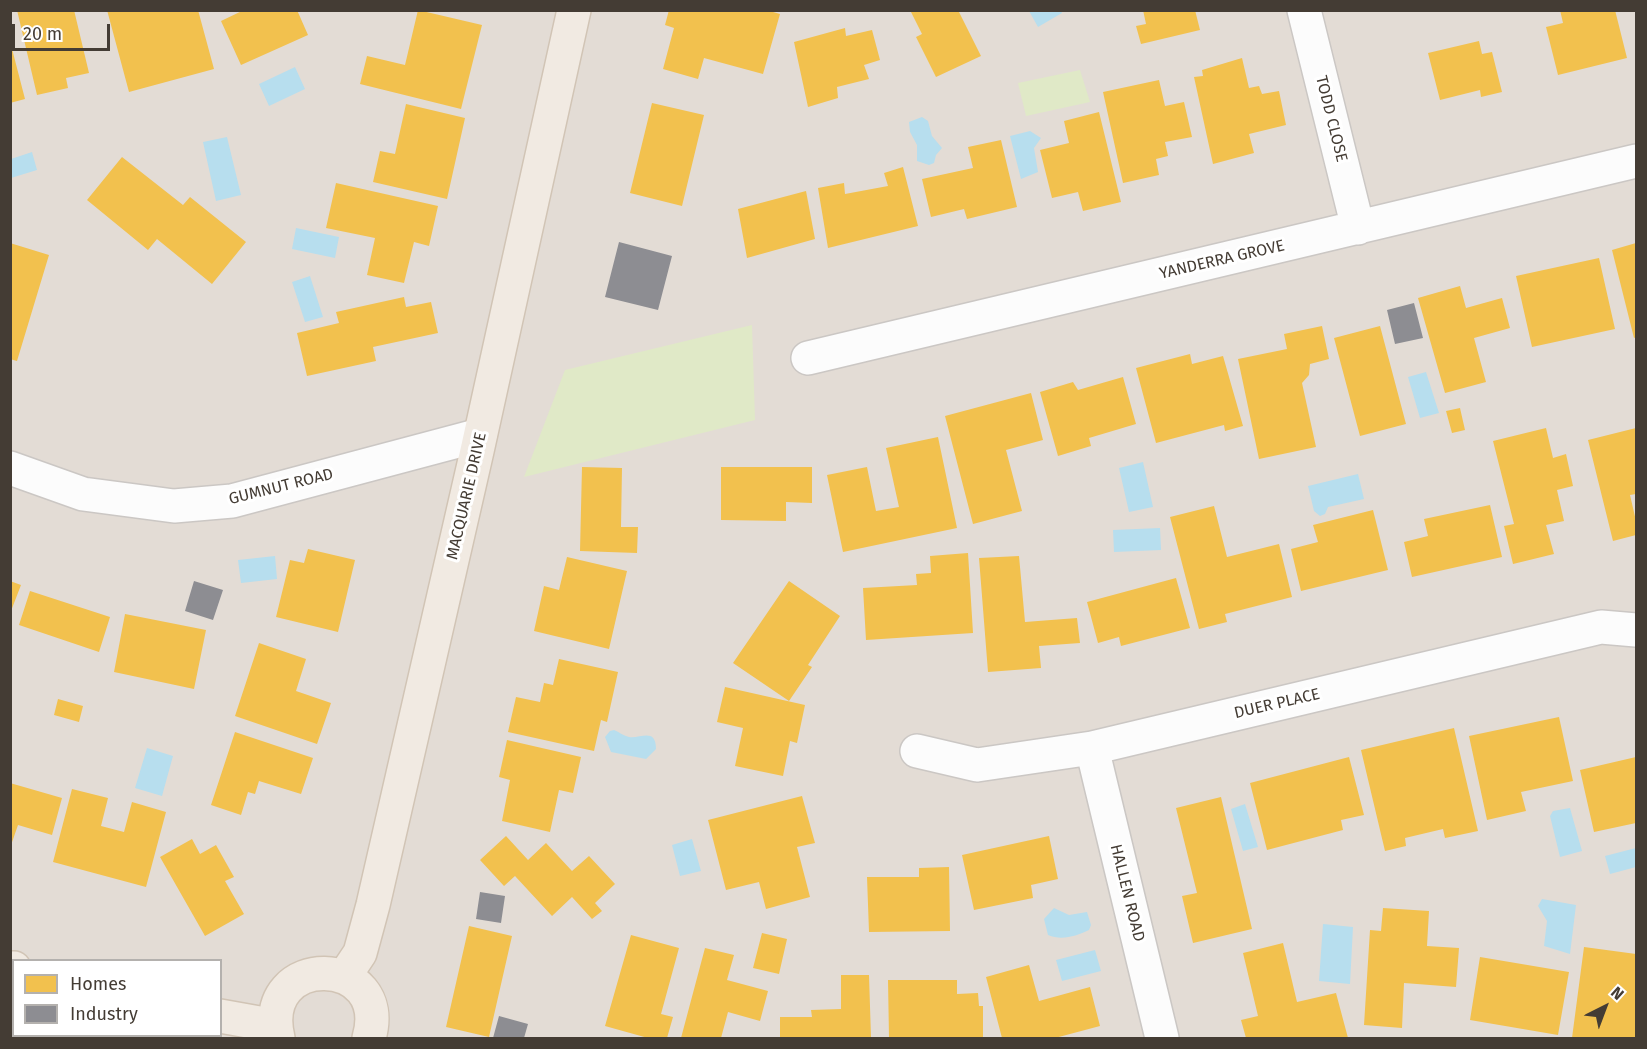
<!DOCTYPE html>
<style>
body{margin:0}
#map{position:relative;width:1647px;height:1049px;overflow:hidden;background:#eeebe8;font-family:"Fira Sans",sans-serif}
canvas{display:block}
.frame{position:absolute;inset:0;border:12px solid #443c34;pointer-events:none}
.legend{position:absolute;left:12px;top:959px;width:210px;height:78px;box-sizing:border-box;background:#fff;border:2px solid #b4b1ae;margin:0;padding:8px 10px;list-style:none;font-size:18px;color:#443c34}
.legend li{display:flex;align-items:center;gap:12px;height:30px}
.legend b{width:30px;border:2px solid #b4b1ae}
.north{position:absolute;left:1575px;top:977px;width:60px;height:60px;-webkit-text-stroke:4px #fff;paint-order:stroke;rotate:42deg;font-size:16px;font-weight:700;line-height:24px;text-align:center;color:#443c34}
.north::after{content:'';display:block;margin:auto;width:21px;height:27px;background:#443c34;clip-path:polygon(50% 0,100% 100%,50% 72%,0 100%)}
.scale{position:absolute;left:12px;top:24px;width:98px;height:27px;box-sizing:border-box;border:3px solid #443c34;border-top:0;padding-left:8px;font-size:18px;line-height:21px;white-space:nowrap;color:#443c34;-webkit-text-stroke:4px #fff;paint-order:stroke}
</style>
<div id="map">
<canvas width="1647" height="1049"></canvas>
<div class="frame"></div>
<ul class="legend">
<li><b style="height:16px;background:#f2c14e"></b>Homes</li>
<li><b style="height:16px;background:#8d8d92"></b>Industry</li>
</ul>
<div class="north">N</div>
<div class="scale">20 m</div>
</div>
<script>
const ctx = document.querySelector('canvas').getContext('2d');
ctx.lineJoin = 'round';
function paint(path, color) {
  ctx.fillStyle = color;
  ctx.fill(path, 'evenodd');
}
function stroke(path, color, width, dash) {
  ctx.strokeStyle = color;
  ctx.lineWidth = width;
  ctx.lineCap = dash ? 'butt' : 'round';
  ctx.setLineDash(dash || []);
  ctx.stroke(path);
}
function label(font, color, halo, rows, align = 'center') {
  ctx.font = font + ' "Fira Sans",sans-serif';
  ctx.lineWidth = 6;
  ctx.setLineDash([]);
  ctx.textBaseline = 'middle';
  ctx.strokeStyle = halo;
  ctx.fillStyle = color;
  for (const [text, x, y, turn = 0] of rows) {
    ctx.save();
    ctx.translate(x, y);
    ctx.rotate((+turn || 0) * Math.PI / 180);
    ctx.textAlign = isNaN(turn) ? turn : align;
    if (halo) ctx.strokeText(text, 0, 0);
    ctx.fillText(text, 0, 0);
    ctx.restore();
  }
}
paint(new Path2D(`
 M10,11H1636V1038H11ZM14,960H220V1036H14Z`), '#e3dcd5');
paint(new Path2D(`
 M1080,70L1090,102L1026,116L1018,83Z
 M752,325L755,420L524,477L565,370Z`), '#e0e9c7');
paint(new Path2D(`
 M1029,11H1061L1062,13L1038,27Z
 M295,67L305,89L269,106L259,84Z
 M922,117L928,121L932,136L942,148L936,155L934,163L929,165L917,161V145L910,132L909,122Z
 M1030,131L1041,138L1034,148L1038,172L1021,179L1010,136Z
 M227,137L241,195L216,201L203,142Z
 M32,152L37,170L11,178V159Z
 M296,228L339,237L335,258L292,249Z
 M310,276L323,317L305,322L292,282Z
 M1426,372L1439,413L1420,418L1408,377Z
 M1143,462L1153,507L1129,512L1119,468Z
 M1358,474L1364,499L1328,507L1325,514L1320,516L1314,511L1308,486Z
 M1160,528L1161,550L1114,552L1113,530Z
 M275,556L277,579L241,583L238,560Z
 M614,730C619,732 624,736 629,737C640,739 656,727 656,749L646,759L611,752L605,737L610,731Z
 M147,748L173,756L162,796L135,788Z
 M1245,804L1258,847L1243,851L1231,809Z
 M1570,808L1582,851L1560,857L1550,816L1553,811Z
 M692,839L701,871L680,876L672,845Z
 M1636,848V867L1610,874L1605,856Z
 M1542,899L1576,905L1570,954L1544,946L1547,921L1538,906Z
 M1054,908L1069,915L1087,912L1091,925L1089,930C1076,936 1062,941 1048,935L1044,919Z
 M1323,924L1353,927L1350,984L1319,981Z
 M1095,950L1101,971L1062,981L1056,960Z`), '#b7deee');
paint(new Path2D(`
 M17,10H74L89,73L66,78L68,88L37,95Z
 M107,10H198L214,69L129,92Z
 M244,10H297L308,35L241,65L221,21Z
 M418,10L482,25L461,109L360,84L367,56L405,65Z
 M669,10H766L780,14L763,74L704,58L698,79L663,69L674,28L665,25Z
 M910,10H958L981,56L936,77L916,37L922,34Z
 M1143,10H1195L1200,30L1141,44L1136,26L1146,24Z
 M1560,10H1615L1627,58L1558,75L1546,27L1563,23Z
 M845,28L846,36L872,30L880,60L864,65L869,79L837,87L838,98L808,107L794,42Z
 M10,41L25,99L10,103Z
 M1479,41L1482,54L1492,52L1502,92L1481,97L1480,90L1440,100L1428,53Z
 M1242,58L1249,88L1259,86L1262,94L1279,91L1286,125L1249,134L1254,153L1213,164L1194,77L1203,76L1202,70Z
 M1159,80L1165,106L1184,102L1192,137L1165,142L1168,156L1156,159L1159,175L1123,183L1103,92Z
 M652,103L704,115L682,206L630,193Z
 M406,104L465,118L447,199L373,182L380,151L395,154Z
 M1099,112L1121,202L1083,211L1078,192L1052,198L1040,150L1069,143L1064,121Z
 M1001,140L1017,207L967,219L964,209L931,217L922,179L973,168L968,147Z
 M122,157L183,205L190,197L246,242L212,284L157,239L148,250L87,200Z
 M903,167L918,226L828,248L818,188L844,183L845,194L888,186L884,173Z
 M336,183L438,206L429,246L414,242L404,283L367,275L375,238L326,228Z
 M806,191L815,239L747,258L738,209Z
 M10,243L49,255L17,361L10,359Z
 M1636,243V337L1634,338L1612,250Z
 M1599,258L1615,329L1532,347L1516,276Z
 M1460,286L1466,308L1502,298L1510,328L1474,338L1486,382L1445,393L1418,298Z
 M404,297L406,307L431,302L438,333L373,347L376,361L307,376L297,333L339,323L336,312Z
 M1322,326L1329,359L1310,364L1309,375L1302,383L1316,447L1259,459L1238,359L1287,349L1284,334Z
 M1380,326L1406,424L1360,436L1334,338Z
 M1190,354L1192,364L1223,356L1243,426L1225,431L1224,425L1156,443L1136,368Z
 M1123,377L1136,424L1089,438L1091,446L1058,456L1040,392L1073,382L1078,390Z
 M1031,393L1043,440L1006,450L1022,511L973,524L945,416Z
 M1460,408L1465,430L1452,433L1446,411Z
 M1546,428L1553,458L1566,454L1573,486L1557,490L1564,521L1546,525L1554,554L1513,564L1504,526L1514,524L1493,441Z
 M1636,428V494L1630,495L1636,521V535L1613,541L1588,440Z
 M938,437L957,528L843,552L827,475L867,467L876,511L899,507L886,448Z
 M582,467L622,468L621,527H638L637,553L580,551Z
 M721,467H812V503L786,502V521L721,520Z
 M1490,505L1502,557L1412,577L1404,542L1428,536L1424,519Z
 M1214,506L1227,557L1279,544L1292,597L1225,614L1227,622L1199,629L1170,517Z
 M1373,510L1388,570L1301,591L1291,549L1318,542L1313,525Z
 M308,549L355,560L338,632L276,617L290,560L304,563Z
 M968,553L973,633L866,640L863,588L917,585L916,574L931,573L930,556Z
 M1019,556L1025,622L1077,618L1080,643L1039,646L1041,668L988,672L979,558Z
 M567,557L627,571L609,649L534,631L544,586L559,590Z
 M1176,578L1190,628L1121,646L1119,637L1098,643L1087,602Z
 M10,581L21,585L11,611H10Z
 M789,581L840,616L808,665L812,667L789,701L733,663Z
 M30,591L110,617L99,652L19,625Z
 M125,614L206,630L194,689L114,672Z
 M259,643L306,659L296,691L331,703L317,744L235,716Z
 M559,659L618,672L607,722L601,720L594,751L508,732L516,697L540,702L544,683L553,685Z
 M725,687L805,705L797,743L790,741L783,776L735,766L743,728L717,722Z
 M58,699L83,706L79,722L54,715Z
 M1559,717L1573,781L1521,792L1526,811L1487,820L1469,736Z
 M1454,728L1478,831L1445,838L1443,829L1405,838L1406,846L1385,851L1361,750Z
 M235,732L313,758L301,794L259,781L255,794L248,792L241,815L211,805Z
 M507,740L581,757L573,793L559,790L550,832L502,821L510,780L499,777Z
 M1349,757L1364,815L1341,820L1343,830L1267,850L1250,783Z
 M1636,757V823L1594,832L1580,770Z
 M10,783L62,798L52,835L18,825L10,848Z
 M72,789L108,798L101,826L124,832L132,802L166,812L146,887L53,862Z
 M802,796L815,843L797,847L810,897L766,909L759,882L726,890L708,820Z
 M1221,797L1252,929L1193,943L1182,896L1197,893L1176,808Z
 M506,836L528,860L546,843L572,871L589,856L615,884L595,903L602,911L592,919L572,897L552,916L515,876L504,886L480,860Z
 M1049,836L1058,879L1031,885L1033,898L974,910L962,855Z
 M192,839L200,854L216,845L234,877L225,881L244,914L205,936L160,857Z
 M949,867L950,931L869,932L867,877H919V868Z
 M1383,908L1429,911L1427,946L1459,948L1456,987L1404,983L1402,1028L1364,1025L1370,930L1381,931Z
 M469,926L512,936L489,1037L446,1027Z
 M762,933L787,939L779,974L753,968Z
 M631,935L679,948L661,1014L673,1017L667,1038H648L605,1026Z
 M1283,943L1297,1002L1336,993L1348,1038H1246L1241,1020L1258,1016L1243,953Z
 M1584,947L1636,954V1038H1572Z
 M705,948L734,955L727,980L768,991L760,1021L728,1012L721,1038H681Z
 M1480,957L1569,972L1558,1035L1470,1020Z
 M1029,965L1039,1001L1090,987L1100,1026L1055,1038H1002L986,977Z
 M841,975H869L871,1038H780V1017H812L811,1010L841,1009Z
 M888,980H957V994L978,993L979,1006H983V1038H889Z`), '#f2c14e');
paint(new Path2D(`
 M619,242L672,256L658,310L605,297Z
 M1414,303L1423,338L1395,344L1387,310Z
 M194,581L223,590L213,620L185,611Z
 M480,892L505,896L501,923L476,919Z
 M499,1016L528,1024L524,1038H493Z`), '#8d8d92');
const minor = new Path2D(`
 M1304,10L1358,228
 M808,358L1636,161
 M10,468L83,494L174,506L232,501L480,435
 M1092,748L1162,1038
 M917,751L977,765L1092,748L1601,627L1636,630`);
const major = new Path2D(`
 M10,968H14
 M344,977L360,953L373,905L477,451L574,10
 M220,1016L276,1026
 M278,1038C257,950 393,954 369,1038`);
stroke(minor, '#cbc7c4', 36);
stroke(major, '#d1c4b5', 36);
stroke(minor, '#fcfcfc', 33);
stroke(major, '#f1eae2', 33);
label('16px', '#443c34', '#fff', [
 ["TODD CLOSE",1331,119,76],
 ["YANDERRA GROVE",1222,260,-13],
 ["GUMNUT ROAD",281,487,-14],
 ["MACQUARIE DRIVE",467,496,-77],
 ["DUER PLACE",1277,704,-13],
 ["HALLEN ROAD",1127,893,76]
]);
</script>
